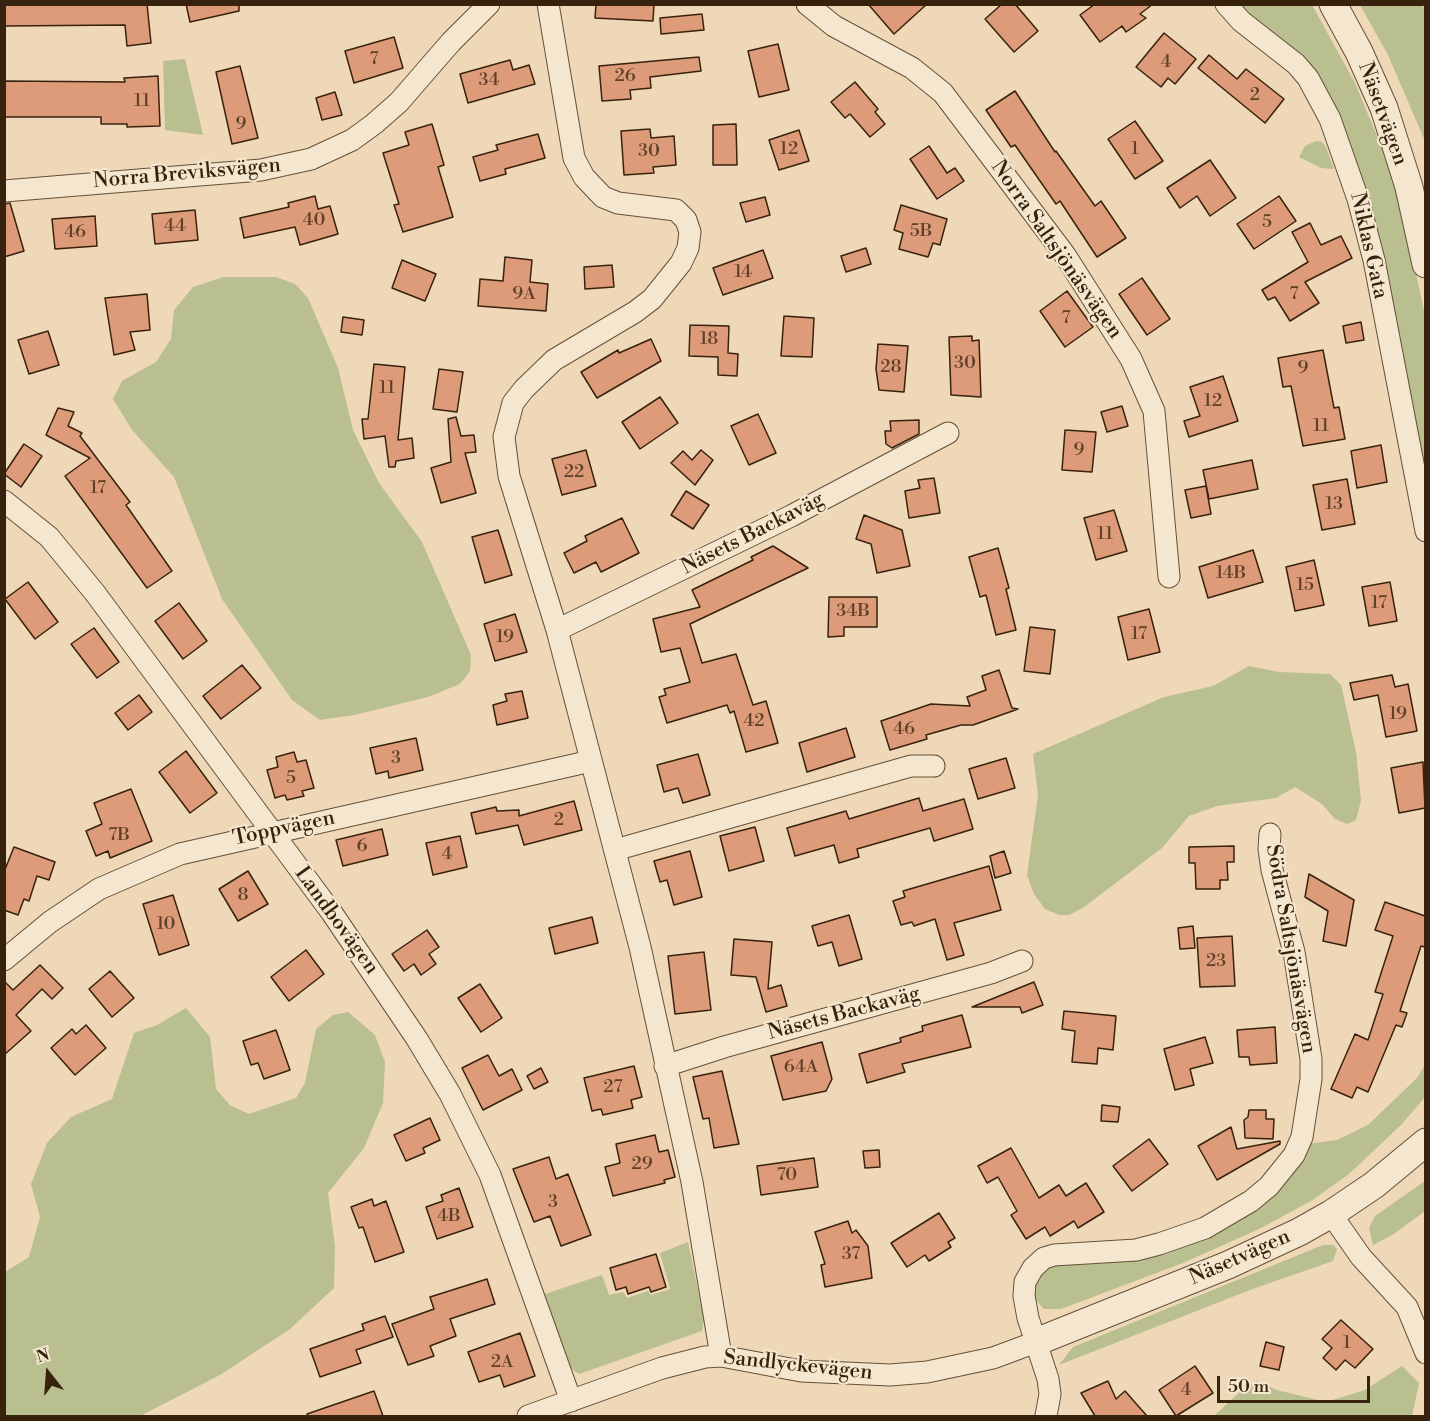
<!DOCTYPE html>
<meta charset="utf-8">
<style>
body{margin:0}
#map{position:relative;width:1430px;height:1421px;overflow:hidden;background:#efd8b7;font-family:"Libre Bodoni",serif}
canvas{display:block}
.frame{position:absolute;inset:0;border:6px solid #37220d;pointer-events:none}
.north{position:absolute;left:18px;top:1343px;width:60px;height:60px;-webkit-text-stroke:4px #f5e6d0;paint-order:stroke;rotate:343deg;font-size:16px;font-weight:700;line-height:24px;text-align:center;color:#37220d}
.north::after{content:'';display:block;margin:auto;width:21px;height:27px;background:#37220d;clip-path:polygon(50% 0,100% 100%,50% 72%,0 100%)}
.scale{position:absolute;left:1217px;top:1376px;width:153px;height:27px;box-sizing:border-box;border:3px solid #37220d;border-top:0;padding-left:8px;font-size:18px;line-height:21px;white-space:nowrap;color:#37220d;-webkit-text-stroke:4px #f5e6d0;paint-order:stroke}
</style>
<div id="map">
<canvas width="1430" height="1421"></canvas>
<div class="frame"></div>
<div class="north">N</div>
<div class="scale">50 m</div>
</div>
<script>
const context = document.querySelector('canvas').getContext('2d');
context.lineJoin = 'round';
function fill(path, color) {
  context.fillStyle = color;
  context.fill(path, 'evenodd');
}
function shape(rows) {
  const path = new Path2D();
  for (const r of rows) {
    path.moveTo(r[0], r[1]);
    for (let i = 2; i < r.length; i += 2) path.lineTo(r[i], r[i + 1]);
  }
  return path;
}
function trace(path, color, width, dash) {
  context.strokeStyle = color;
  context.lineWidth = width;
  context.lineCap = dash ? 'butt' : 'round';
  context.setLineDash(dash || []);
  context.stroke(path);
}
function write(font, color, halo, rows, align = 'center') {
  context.font = font + ' "Libre Bodoni",serif';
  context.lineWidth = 4.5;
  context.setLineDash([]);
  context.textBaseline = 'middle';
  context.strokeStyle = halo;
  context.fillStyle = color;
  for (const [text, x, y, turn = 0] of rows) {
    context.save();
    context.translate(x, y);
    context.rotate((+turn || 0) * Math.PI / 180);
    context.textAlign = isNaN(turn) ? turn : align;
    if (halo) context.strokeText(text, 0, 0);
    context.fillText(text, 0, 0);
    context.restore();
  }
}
const green = shape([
 [1241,5,1312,5,1355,83,1384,153,1404,217,1425,316,1425,475,1343,128],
 [1360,5,1422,5,1425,10,1425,141,1388,55],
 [185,59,203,135,165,130,163,61],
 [1316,141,1322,142,1326,147,1334,169,1321,168,1299,157,1305,146],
 [224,277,276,277,295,284,308,298,338,368,353,430,379,483,422,542,471,655,470,671,460,684,428,697,354,715,320,720,292,700,222,599,174,477,132,430,113,399,122,381,156,362,171,339,174,310,193,287],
 [1249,666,1279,672,1330,674,1341,685,1356,752,1361,801,1356,820,1347,824,1335,819,1322,804,1295,787,1276,798,1217,806,1189,816,1162,848,1084,907,1069,915,1059,915,1045,909,1034,894,1027,875,1038,795,1033,754,1164,697,1213,686],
 [186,1008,210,1037,216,1089,231,1106,249,1114,296,1098,305,1083,316,1029,333,1015,348,1012,375,1035,385,1062,383,1103,364,1148,328,1193,335,1246,334,1288,290,1329,220,1375,142,1415,5,1416,5,1272,29,1257,40,1217,31,1184,47,1143,71,1117,112,1099,134,1033,157,1025],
 [1425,1065,1425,1097,1402,1124,1349,1174,1311,1201,1259,1229,1183,1263,1061,1309,1044,1309,1036,1300,1033,1290,1041,1270,1056,1263,1186,1246,1308,1144,1337,1140,1368,1125,1417,1078],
 [1425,1181,1425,1211,1394,1234,1373,1245,1369,1228,1375,1216],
 [688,1242,704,1319,702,1331,579,1374,569,1367,543,1297,545,1294,602,1275,609,1295,623,1292,627,1298,648,1291,651,1295,670,1289,660,1253],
 [1323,1245,1333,1245,1337,1249,1333,1261,1250,1290,1059,1365,1073,1347],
 [1402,1366,1419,1383,1412,1416,1214,1416,1244,1388,1257,1381,1277,1390,1326,1402,1365,1390]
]);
const building = shape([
 [4,4,147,4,151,43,127,46,125,25,4,26,4,4],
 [186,4,239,4,239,11,190,22,186,4],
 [596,4,654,4,653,21,595,18,596,4],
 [868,4,927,4,894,34,868,4],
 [1002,4,1015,4,1038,31,1014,52,985,19,1002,4],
 [1095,4,1153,4,1140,14,1146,18,1126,32,1122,26,1100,42,1080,15,1095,4],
 [702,14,704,30,661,34,660,18,702,14],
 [1164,33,1196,59,1175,84,1168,78,1161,87,1136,67,1164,33],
 [394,37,403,68,354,83,345,51,394,37],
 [778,44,789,90,759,97,748,51,778,44],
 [1209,55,1237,79,1246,69,1284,99,1265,123,1198,68,1209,55],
 [699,57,701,71,650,77,651,88,630,90,631,99,602,101,599,66,699,57],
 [510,60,513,70,529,65,535,84,468,103,460,74,510,60],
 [240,66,258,138,232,144,216,72,240,66],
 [158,76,160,126,127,127,127,124,101,124,101,117,4,117,4,81,125,82,124,78,158,76],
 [855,82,878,109,875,112,885,124,870,137,850,114,845,118,831,102,855,82],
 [1015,91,1055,152,1056,151,1095,206,1101,201,1126,238,1097,257,1060,201,1056,204,1015,145,1011,147,986,110,1015,91],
 [335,92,342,115,322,120,316,98,335,92],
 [1135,121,1163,161,1135,179,1108,139,1135,121],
 [432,124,444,165,438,167,453,217,403,232,394,205,399,204,383,153,409,145,405,132,432,124],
 [736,124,737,165,713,165,713,125,736,124],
 [650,129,651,138,674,136,676,165,653,167,654,173,624,175,621,131,650,129],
 [799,130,809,161,779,170,769,140,799,130],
 [538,134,545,158,505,169,506,174,480,181,473,157,498,150,496,145,538,134],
 [929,146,947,173,955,168,964,181,937,199,910,159,929,146],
 [1210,160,1236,198,1210,216,1197,196,1180,208,1167,188,1210,160],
 [315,196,318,209,330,206,338,234,300,245,295,227,244,238,240,218,289,207,288,203,315,196],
 [1279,196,1296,221,1254,249,1237,224,1279,196],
 [765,197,770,215,746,222,740,203,765,197],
 [10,203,24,251,4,257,4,204,10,203],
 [901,205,947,219,940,245,933,243,928,257,899,249,903,233,894,230,901,205],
 [195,210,198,240,155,244,152,214,195,210],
 [95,216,97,246,55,249,52,219,95,216],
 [1310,223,1321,245,1341,236,1352,258,1305,282,1319,303,1290,321,1275,297,1268,300,1262,290,1308,262,1292,232,1310,223],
 [866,248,871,264,846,272,841,256,866,248],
 [763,250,773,278,723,295,713,268,763,250],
 [505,257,532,260,530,282,548,284,546,311,478,306,480,279,503,281,505,257],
 [402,260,436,274,425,301,392,288,402,260],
 [612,265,614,287,585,289,584,267,612,265],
 [1142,278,1170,319,1147,335,1119,294,1142,278],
 [1067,291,1093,327,1065,347,1040,311,1067,291],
 [147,294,150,330,130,332,135,350,114,355,105,298,147,294],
 [784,316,814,318,812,357,781,356,784,316],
 [343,317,364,320,362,335,341,332,343,317],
 [1361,322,1364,340,1346,343,1343,326,1361,322],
 [690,325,729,326,728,353,738,354,737,376,718,375,718,357,689,356,690,325],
 [48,331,59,365,29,374,18,340,48,331],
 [972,336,972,341,979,340,981,397,951,395,949,337,972,336],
 [651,339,661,361,597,398,581,372,618,350,619,353,651,339],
 [878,344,908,346,904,392,879,390,876,369,878,344],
 [1323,350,1334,408,1339,407,1345,439,1303,446,1291,386,1283,387,1278,358,1323,350],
 [374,364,405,367,398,440,412,438,414,458,396,461,395,467,389,467,385,436,364,439,362,419,368,419,374,364],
 [439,369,463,372,457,412,433,409,439,369],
 [1223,376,1238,421,1189,437,1184,421,1200,416,1190,387,1223,376],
 [660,397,678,423,640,449,622,422,660,397],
 [1122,406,1128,426,1107,432,1101,412,1122,406],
 [58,408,74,412,68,426,82,433,80,436,130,502,126,505,172,571,147,588,65,476,90,458,46,435,58,408],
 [758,414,776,453,749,465,731,426,758,414],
 [456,417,461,436,474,435,476,452,465,453,476,493,441,503,431,468,451,462,448,419,456,417],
 [919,420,919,434,892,448,886,444,885,431,891,431,890,421,919,420],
 [1065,430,1096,432,1092,472,1062,470,1065,430],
 [24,444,42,456,21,487,4,474,24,444],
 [1381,445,1387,482,1357,488,1351,451,1381,445],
 [586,450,596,486,562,495,552,459,586,450],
 [701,450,713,460,695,485,671,463,683,451,692,460,701,450],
 [1252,460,1258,489,1209,499,1203,470,1252,460],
 [934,478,940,513,909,518,905,491,920,488,918,480,934,478],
 [1347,479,1355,524,1322,530,1313,485,1347,479],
 [1206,486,1211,514,1191,518,1185,490,1206,486],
 [686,491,709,505,693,529,671,515,686,491],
 [1114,510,1127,551,1096,560,1084,518,1114,510],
 [864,515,902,530,910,566,877,573,871,544,856,539,864,515],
 [622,518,639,553,601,572,596,562,574,573,564,553,587,541,585,536,622,518],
 [498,530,512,575,485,583,472,537,498,530],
 [773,546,808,568,690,624,702,663,736,654,753,705,766,701,778,743,746,752,734,711,730,713,727,705,667,723,659,697,666,695,664,689,690,682,680,648,661,652,653,619,700,607,692,590,753,560,751,557,773,546],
 [998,548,1009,588,1006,589,1016,630,996,635,986,595,980,597,969,557,998,548],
 [1253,550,1263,582,1208,598,1199,567,1253,550],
 [1314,560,1324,605,1295,611,1286,567,1314,560],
 [28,582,58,622,35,639,5,599,28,582],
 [1390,582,1397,621,1369,626,1362,587,1390,582],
 [829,597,877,597,877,627,844,627,844,636,828,637,829,597],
 [179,603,207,641,183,659,155,621,179,603],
 [1149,609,1160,652,1128,660,1118,617,1149,609],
 [515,614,527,652,495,661,484,624,515,614],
 [1030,627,1055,630,1050,674,1024,671,1030,627],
 [94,628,119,662,97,678,71,644,94,628],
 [242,665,261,688,221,719,203,696,242,665],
 [999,670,1012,708,1018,709,973,725,961,725,926,735,927,739,890,750,881,721,931,704,970,706,967,697,986,690,982,676,999,670],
 [1392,675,1395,687,1408,684,1417,731,1386,737,1378,695,1354,700,1350,683,1392,675],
 [522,691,528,718,497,725,493,705,507,701,505,694,522,691],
 [139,695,152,712,128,730,115,713,139,695],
 [846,728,855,757,807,772,799,743,846,728],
 [416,738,423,770,389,778,388,771,376,774,370,748,416,738],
 [186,751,217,793,190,813,159,772,186,751],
 [294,752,297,762,306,760,314,788,302,791,304,796,287,800,285,795,275,798,267,770,278,767,276,757,294,752],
 [698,754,710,795,683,803,678,788,664,792,657,765,698,754],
 [1006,758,1015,788,978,799,969,769,1006,758],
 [1423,762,1425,808,1399,813,1391,768,1423,762],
 [131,789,152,841,110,858,108,851,96,856,86,831,102,824,94,803,131,789],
 [919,798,923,811,964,799,973,829,934,841,930,828,857,849,859,857,839,863,834,845,795,856,787,828,846,811,849,819,919,798],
 [574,801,582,830,524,845,518,825,476,834,471,813,496,807,497,811,519,810,519,816,574,801],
 [755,827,764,861,729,871,720,836,755,827],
 [382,829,388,855,343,866,336,840,382,829],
 [460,836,467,867,433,875,426,843,460,836],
 [1234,846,1234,862,1227,862,1228,880,1220,880,1220,889,1196,889,1195,863,1189,863,1189,847,1234,846],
 [14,847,55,862,49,880,37,876,29,901,24,899,18,915,4,910,4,872,14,847],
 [690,851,702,897,674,905,667,880,660,882,654,861,690,851],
 [1004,851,1011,873,995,878,990,856,1004,851],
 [989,866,1001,910,954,923,964,955,947,960,935,919,914,926,912,922,901,925,893,901,905,897,903,891,989,866],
 [248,871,268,904,238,921,219,889,248,871],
 [1309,874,1354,900,1346,946,1323,941,1328,911,1305,897,1309,874],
 [173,895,189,945,159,955,143,904,173,895],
 [1385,902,1425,916,1425,947,1421,946,1400,1011,1407,1013,1402,1027,1396,1025,1368,1092,1357,1087,1352,1098,1331,1089,1355,1034,1368,1040,1383,994,1375,992,1393,936,1375,930,1385,902],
 [849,915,862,959,839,966,832,942,818,946,812,926,849,915],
 [592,917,598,943,555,954,549,928,592,917],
 [1193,926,1195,948,1180,949,1178,928,1193,926],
 [427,930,439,947,429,954,436,964,421,975,414,964,404,971,392,954,427,930],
 [1232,936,1235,986,1200,987,1197,938,1232,936],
 [734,939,772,942,768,989,781,985,787,1006,766,1012,756,977,731,975,734,939],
 [306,950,324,974,289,1001,271,977,306,950],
 [704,952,711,1010,675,1014,668,956,704,952],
 [40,965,63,988,52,999,42,989,16,1015,31,1031,4,1055,4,981,13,990,40,965],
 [110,971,134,998,112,1017,89,989,110,971],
 [1034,982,1043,1005,1022,1013,1020,1007,972,1007,1034,982],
 [480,984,502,1018,481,1032,458,998,480,984],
 [1064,1011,1116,1016,1113,1050,1098,1048,1097,1064,1072,1062,1075,1031,1062,1029,1064,1011],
 [962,1015,971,1047,902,1064,905,1072,867,1083,859,1054,901,1042,900,1038,923,1031,922,1026,962,1015],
 [86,1025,106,1048,75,1075,51,1048,72,1029,76,1034,86,1025],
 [1275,1027,1277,1063,1250,1065,1249,1057,1239,1057,1237,1030,1275,1027],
 [276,1030,290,1070,264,1079,258,1063,251,1065,243,1041,276,1030],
 [1205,1037,1213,1063,1190,1069,1194,1085,1175,1090,1164,1049,1205,1037],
 [822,1042,832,1079,826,1091,783,1100,771,1056,822,1042],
 [488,1055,499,1076,512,1069,522,1090,483,1110,462,1068,488,1055],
 [634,1066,642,1097,631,1100,633,1108,603,1115,601,1109,592,1111,584,1078,634,1066],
 [541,1068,548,1082,534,1089,527,1076,541,1068],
 [722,1071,739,1144,714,1148,709,1118,703,1119,693,1077,722,1071],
 [1102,1105,1120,1107,1118,1122,1101,1121,1102,1105],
 [1249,1110,1266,1110,1266,1119,1274,1119,1273,1139,1245,1138,1244,1120,1248,1117,1249,1110],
 [430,1118,440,1140,423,1148,425,1153,406,1161,394,1135,430,1118],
 [1231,1127,1237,1149,1280,1141,1280,1144,1217,1180,1198,1146,1231,1127],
 [655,1135,659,1152,668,1150,675,1177,664,1180,665,1183,613,1196,605,1167,620,1163,616,1144,655,1135],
 [1149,1139,1168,1164,1132,1191,1113,1166,1149,1139],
 [1011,1148,1039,1198,1059,1185,1066,1196,1086,1183,1104,1212,1078,1228,1074,1221,1050,1236,1045,1227,1026,1239,1011,1215,1017,1211,998,1177,987,1183,978,1166,1011,1148],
 [879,1150,880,1167,865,1168,863,1151,879,1150],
 [549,1157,556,1179,568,1174,591,1235,561,1246,550,1216,534,1222,513,1169,549,1157],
 [814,1158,818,1187,761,1195,757,1166,814,1158],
 [459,1188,473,1227,437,1239,426,1207,443,1201,441,1195,459,1188],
 [372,1199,374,1206,386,1201,404,1252,375,1262,363,1227,359,1228,351,1207,372,1199],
 [939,1213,955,1238,948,1242,951,1247,929,1261,925,1255,907,1267,891,1243,939,1213],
 [848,1221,852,1233,856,1230,868,1246,872,1278,825,1287,821,1265,825,1264,815,1232,848,1221],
 [656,1254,666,1287,651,1292,649,1287,628,1294,626,1287,616,1290,610,1268,656,1254],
 [487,1279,495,1304,450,1319,456,1336,430,1346,434,1356,408,1365,392,1324,434,1309,430,1297,487,1279],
 [385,1316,393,1337,356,1350,361,1363,320,1377,310,1349,364,1330,362,1324,385,1316],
 [1341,1320,1373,1349,1355,1368,1345,1360,1336,1370,1323,1358,1332,1348,1322,1339,1341,1320],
 [520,1333,535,1376,504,1387,500,1375,479,1382,468,1352,520,1333],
 [1266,1342,1284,1347,1279,1370,1260,1366,1266,1342],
 [1195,1366,1213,1393,1176,1416,1159,1390,1195,1366],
 [1108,1381,1116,1399,1125,1391,1147,1416,1095,1416,1081,1393,1108,1381],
 [374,1391,383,1416,308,1416,307,1414,374,1391]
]);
const minor = shape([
 [548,4,574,158,584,177,603,197,618,203,676,210,686,220,690,232,688,248,681,263,652,299,635,312,554,360,524,389,513,403,504,437,509,476,557,630,640,947,692,1182,721,1356],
 [807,4,834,26,912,68,943,93,1065,255,1131,359,1154,411,1169,577],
 [1226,4,1241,21,1296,64,1308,78,1330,119,1358,199,1374,260,1426,531],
 [4,191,261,170,311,159,352,140,374,124,399,102,451,42,489,4],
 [4,501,49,537,95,593,332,913,417,1039,450,1094,490,1175,571,1401],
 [557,630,791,516,948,433],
 [615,850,911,766,934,766],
 [4,960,50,922,99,889,180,854,591,761],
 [665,1066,724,1047,991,973,1022,961],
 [1331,1214,1361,1257,1407,1307,1426,1353],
 [528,1416,662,1368,705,1357,721,1356,801,1371,890,1375,927,1372,993,1358,1036,1342],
 [1046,1416,1050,1394,1048,1379,1028,1318,1024,1296,1025,1282,1033,1268,1044,1258,1054,1255,1136,1250,1159,1244,1205,1228,1251,1201,1269,1186,1294,1155,1302,1137,1311,1079,1311,1059,1294,952,1272,870,1269,849,1270,834]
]);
const tertiary = shape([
 [1333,4,1359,52,1384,108,1409,187,1426,264],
 [1036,1342,1228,1265,1299,1232,1331,1214,1374,1185,1426,1142]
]);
const numberNames = [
 ["7",374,60],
 ["4",1166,63],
 ["26",625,77],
 ["34",489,81],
 ["2",1255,96],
 ["11",142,102],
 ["9",241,125],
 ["12",789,150],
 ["1",1135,150],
 ["30",649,152],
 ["40",314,221],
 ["5",1267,223],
 ["44",175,227],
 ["5B",921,232],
 ["46",75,233],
 ["14",743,273],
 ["9A",524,295],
 ["7",1294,295],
 ["7",1066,319],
 ["18",709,340],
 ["30",965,364],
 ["28",891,368],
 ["9",1303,369],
 ["11",387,389],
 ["12",1213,402],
 ["11",1321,427],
 ["9",1079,451],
 ["22",574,473],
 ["17",98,489],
 ["13",1334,505],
 ["11",1105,535],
 ["14B",1231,574],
 ["15",1305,586],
 ["17",1379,604],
 ["34B",853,612],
 ["17",1139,635],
 ["19",505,638],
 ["19",1398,715],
 ["42",754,722],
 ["46",904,730],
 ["3",396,759],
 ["5",291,779],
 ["2",559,821],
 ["7B",119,836],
 ["6",362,847],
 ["4",447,855],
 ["8",243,896],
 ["10",166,925],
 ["23",1216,962],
 ["64A",801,1068],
 ["27",613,1088],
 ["29",642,1165],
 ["70",787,1176],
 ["3",553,1203],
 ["4B",449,1217],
 ["37",851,1255],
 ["1",1347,1344],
 ["2A",502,1363],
 ["4",1186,1391]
];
const streetNames = [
 ["Näsetvägen",1382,114,70],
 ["Norra Breviksvägen",187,174,-5],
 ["Niklas Gata",1368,246,77],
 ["Norra Saltsjönäsvägen",1056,250,55],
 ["Näsets Backaväg",753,534,-27],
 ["Toppvägen",284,829,-12],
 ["Landbovägen",336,921,54],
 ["Södra Saltsjönäsvägen",1290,949,80],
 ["Näsets Backaväg",844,1014,-15],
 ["Näsetvägen",1240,1258,-24],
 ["Sandlyckevägen",798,1366,6]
];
fill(green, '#b9bf8f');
fill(building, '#dd9b79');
trace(building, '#37220d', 1.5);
trace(minor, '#655038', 23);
trace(tertiary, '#655038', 29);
trace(minor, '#f5e6d0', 21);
trace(tertiary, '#f5e6d0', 27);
write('18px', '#604028', null, numberNames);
write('21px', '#37220d', '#f5e6d0', streetNames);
</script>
